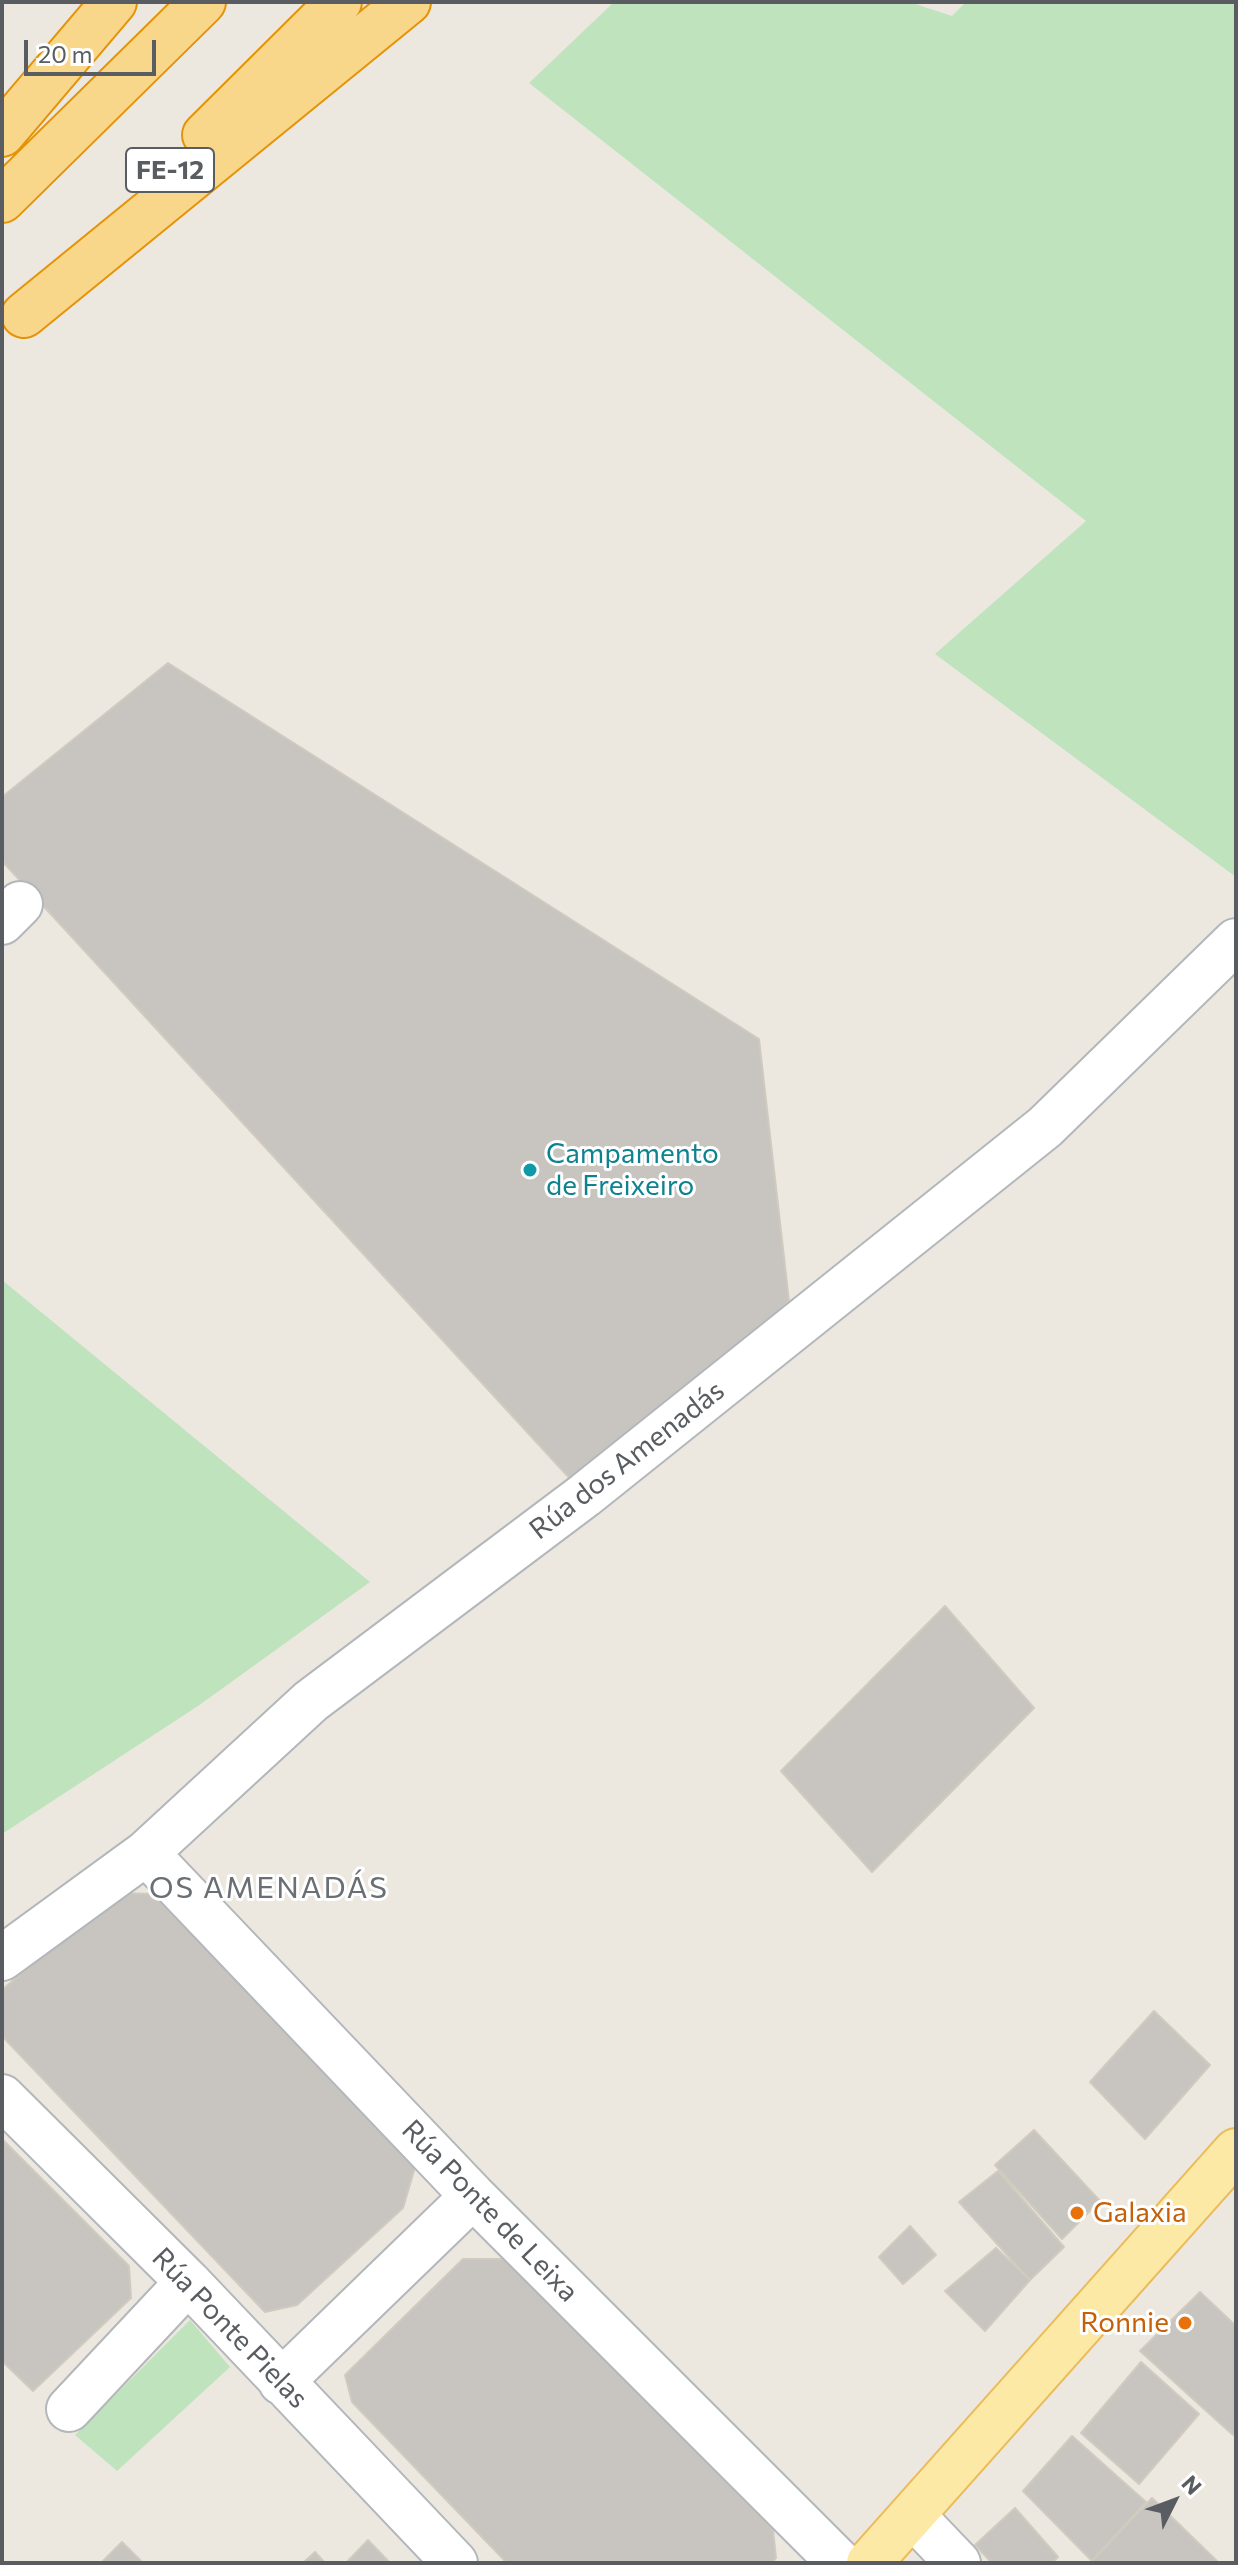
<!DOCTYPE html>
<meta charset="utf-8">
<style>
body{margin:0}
#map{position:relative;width:1238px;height:2565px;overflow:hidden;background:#ece8e0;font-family:Commissioner,sans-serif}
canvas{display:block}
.frame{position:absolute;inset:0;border:4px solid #595d61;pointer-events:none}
.north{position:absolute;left:1134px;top:2461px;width:80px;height:80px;-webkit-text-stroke:6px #fff;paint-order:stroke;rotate:48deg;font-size:22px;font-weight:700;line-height:32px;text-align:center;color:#595d61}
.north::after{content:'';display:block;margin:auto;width:28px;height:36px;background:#595d61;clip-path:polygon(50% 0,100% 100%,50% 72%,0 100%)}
.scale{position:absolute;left:24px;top:40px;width:132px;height:36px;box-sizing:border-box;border:4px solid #595d61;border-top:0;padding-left:10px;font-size:24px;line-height:28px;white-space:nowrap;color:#595d61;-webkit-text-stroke:6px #fff;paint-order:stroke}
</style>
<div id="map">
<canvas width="1238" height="2565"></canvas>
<div class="frame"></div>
<div class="north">N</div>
<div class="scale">20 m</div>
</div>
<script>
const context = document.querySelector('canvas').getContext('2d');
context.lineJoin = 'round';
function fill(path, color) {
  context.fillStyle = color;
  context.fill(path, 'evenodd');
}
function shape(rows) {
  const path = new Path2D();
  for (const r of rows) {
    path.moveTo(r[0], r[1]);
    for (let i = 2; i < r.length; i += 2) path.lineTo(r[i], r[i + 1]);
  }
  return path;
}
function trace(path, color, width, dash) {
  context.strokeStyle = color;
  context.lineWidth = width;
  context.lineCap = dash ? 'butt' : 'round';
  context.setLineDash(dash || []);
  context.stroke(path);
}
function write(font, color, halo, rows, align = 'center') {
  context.font = font + ' Commissioner,sans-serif';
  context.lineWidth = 6;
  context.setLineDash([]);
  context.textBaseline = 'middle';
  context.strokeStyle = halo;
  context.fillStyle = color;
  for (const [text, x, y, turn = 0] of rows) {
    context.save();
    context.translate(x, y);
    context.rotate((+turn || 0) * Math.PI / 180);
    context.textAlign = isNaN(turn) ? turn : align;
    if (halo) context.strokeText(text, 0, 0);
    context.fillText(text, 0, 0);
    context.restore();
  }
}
const green = shape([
 [614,2,909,2,952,16,966,2,1236,2,1236,877,935,654,1086,521,529,83],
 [2,1280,370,1582,198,1706,2,1834],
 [190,2320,230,2367,117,2471,75,2435]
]);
const building = shape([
 [168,663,759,1039,789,1301,585,1495,2,861,2,797,168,663],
 [945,1606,1034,1708,872,1872,781,1771,945,1606],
 [115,1893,153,1894,416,2164,403,2208,297,2305,265,2312,2,2036,2,1990,115,1893],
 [1154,2011,1210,2065,1145,2139,1090,2082,1154,2011],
 [1034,2130,1100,2201,1062,2239,995,2165,1034,2130],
 [2,2139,129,2266,131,2298,33,2391,2,2361,2,2139],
 [998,2171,1064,2247,1030,2280,959,2202,998,2171],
 [910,2226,936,2255,903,2284,879,2257,910,2226],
 [996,2248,1030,2280,985,2331,945,2291,996,2248],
 [463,2259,509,2259,773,2530,776,2558,772,2563,507,2563,352,2402,345,2375,463,2259],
 [1200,2292,1236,2326,1236,2431,1233,2435,1140,2351,1200,2292],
 [1141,2362,1199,2414,1139,2484,1081,2433,1141,2362],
 [1072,2436,1146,2502,1092,2561,1023,2491,1072,2436],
 [1152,2498,1218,2562,1217,2563,1094,2563,1092,2561,1152,2498],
 [1015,2508,1058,2557,1052,2563,992,2563,975,2545,1015,2508],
 [368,2540,390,2563,346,2563,368,2540],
 [122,2542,143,2563,101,2563,122,2542],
 [315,2552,325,2563,303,2563,315,2552]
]);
const minor = shape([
 [2,922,20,904],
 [146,1853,473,2196,840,2563],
 [2,1958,146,1853,311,1701,585,1495,1045,1127,1236,941],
 [2,2097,188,2282,455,2563],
 [281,2382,473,2196],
 [69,2409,188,2282],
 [913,2516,958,2563]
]);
const major = shape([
 [869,2563,1236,2151]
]);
const highway = shape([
 [2,134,114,2],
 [205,135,339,2],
 [2,200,203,2],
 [24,315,408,2]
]);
const markers = [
 [530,1170,8,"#0f9aa8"],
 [1077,2213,8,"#e8710a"],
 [1185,2323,8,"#e8710a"]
];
const shields = [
 [170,170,88]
];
const shieldNames = [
 ["FE-12",170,170]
];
const cultureNames = [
 ["Campamento",546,1154],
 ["de Freixeiro",546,1186]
];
const streetNames = [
 ["Rúa dos Amenadás",627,1460,-38],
 ["Rúa Ponte de Leixa",490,2211,46],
 ["Rúa Ponte Pielas",230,2328,46]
];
const foodNames = [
 ["Galaxia",1093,2213],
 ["Ronnie",1169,2323,"right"]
];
const neighbourhoodNames = [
 ["OS AMENADÁS",269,1888]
];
fill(green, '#bfe3bd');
fill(building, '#c8c5c0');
trace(building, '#d0cabf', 2);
trace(minor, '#b3b7bb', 48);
trace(major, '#ecbb59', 48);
trace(highway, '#e49307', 48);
trace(minor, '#fff', 44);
trace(major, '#fce9a5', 44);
trace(highway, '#f9d78a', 44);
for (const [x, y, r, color] of markers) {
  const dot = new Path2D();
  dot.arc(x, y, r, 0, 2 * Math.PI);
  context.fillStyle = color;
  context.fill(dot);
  trace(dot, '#fff', 3);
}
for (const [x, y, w] of shields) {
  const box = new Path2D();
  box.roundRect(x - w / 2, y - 22, w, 44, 6);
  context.fillStyle = '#fff';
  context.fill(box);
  trace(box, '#595d61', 2);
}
write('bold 26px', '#595d61', null, shieldNames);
write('28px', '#0d838f', '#fff', cultureNames, 'left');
write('28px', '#595d61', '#fff', streetNames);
write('28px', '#c56008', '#fff', foodNames, 'left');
context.letterSpacing = '2px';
write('30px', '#6a6f73', '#fff', neighbourhoodNames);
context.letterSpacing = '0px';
</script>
